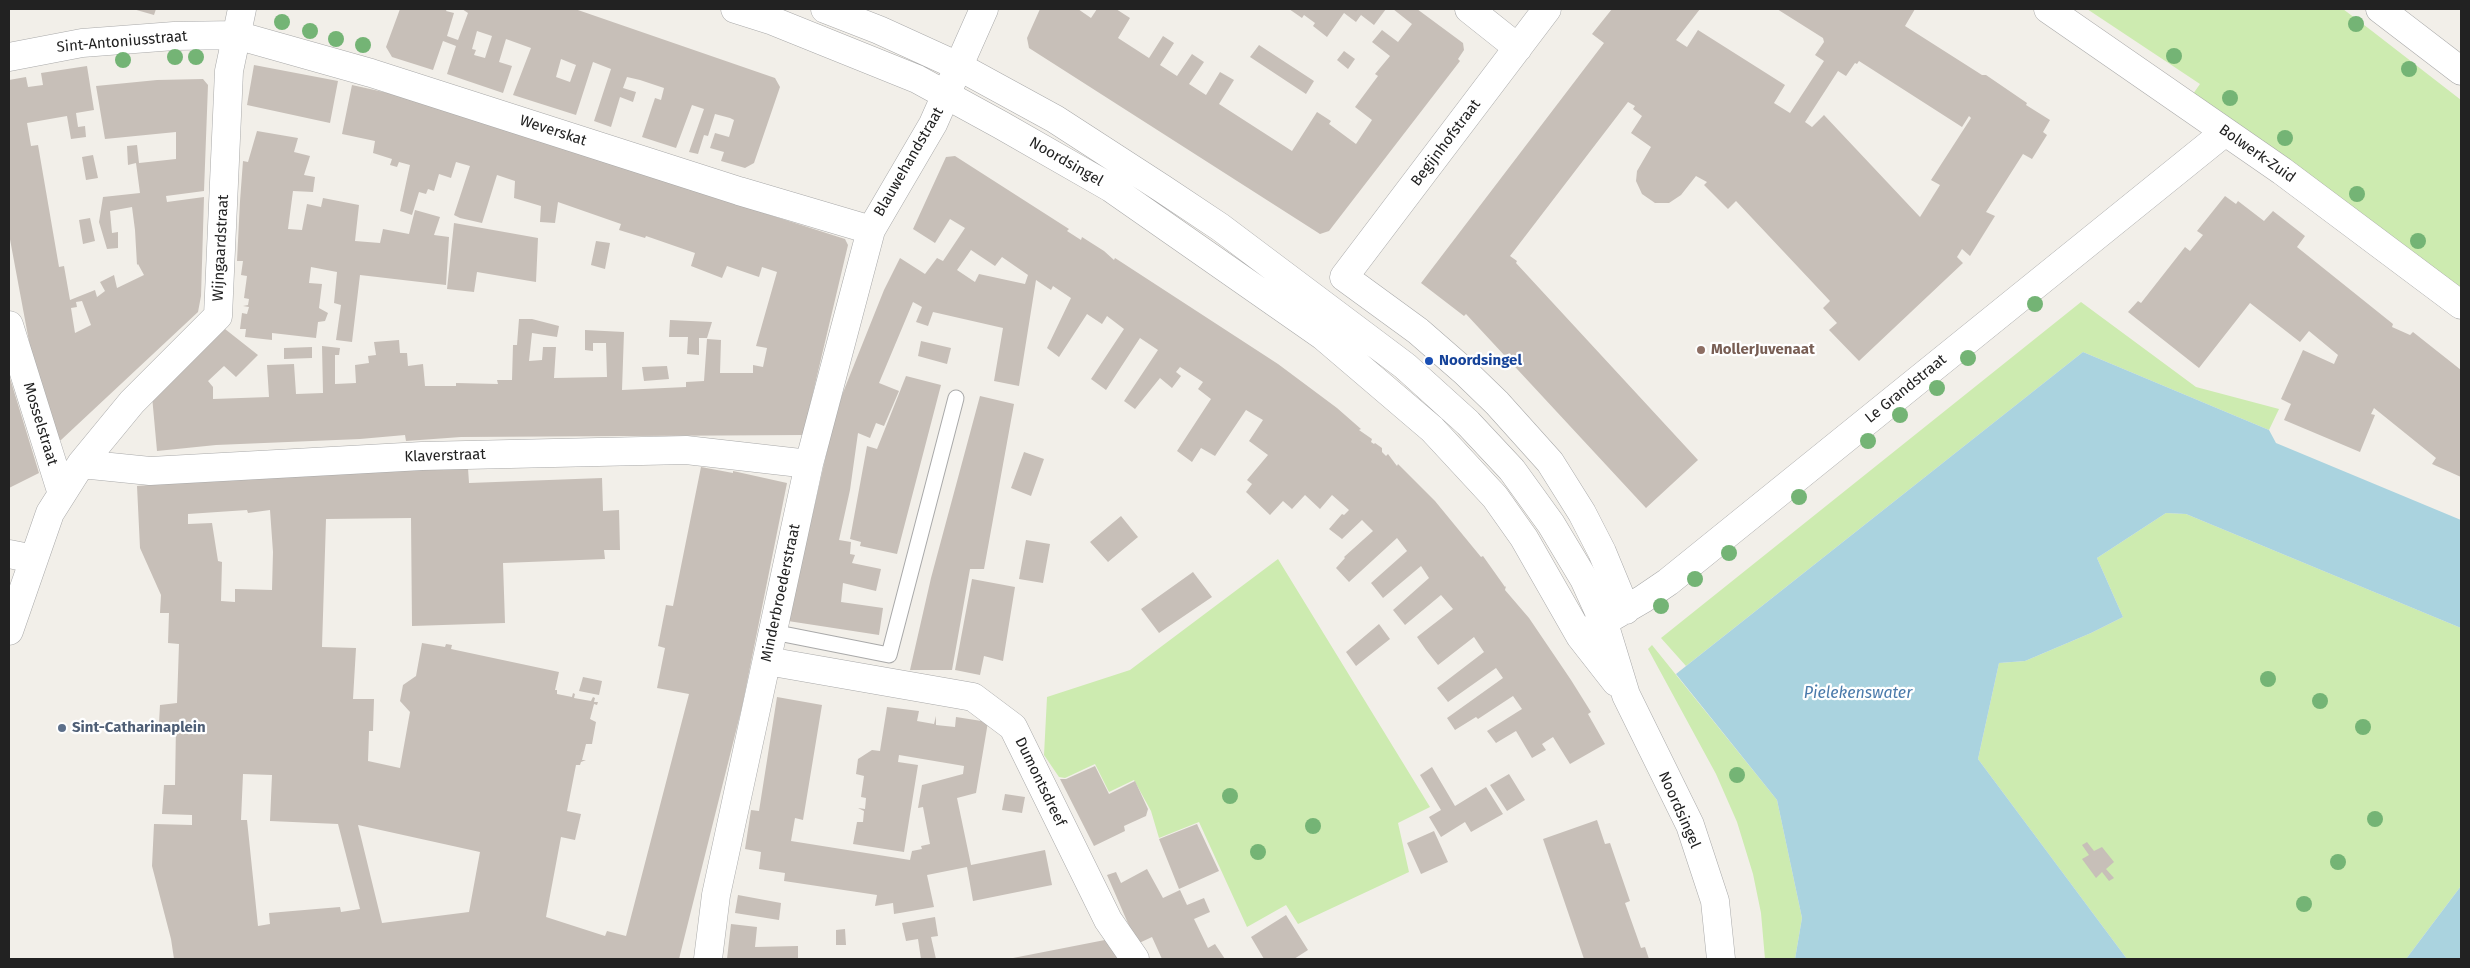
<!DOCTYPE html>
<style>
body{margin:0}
#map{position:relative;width:2470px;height:968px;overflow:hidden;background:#f2efe9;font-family:"Fira Sans",sans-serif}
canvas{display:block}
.frame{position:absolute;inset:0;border:10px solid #222;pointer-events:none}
</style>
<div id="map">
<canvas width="2470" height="968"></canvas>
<div class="frame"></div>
</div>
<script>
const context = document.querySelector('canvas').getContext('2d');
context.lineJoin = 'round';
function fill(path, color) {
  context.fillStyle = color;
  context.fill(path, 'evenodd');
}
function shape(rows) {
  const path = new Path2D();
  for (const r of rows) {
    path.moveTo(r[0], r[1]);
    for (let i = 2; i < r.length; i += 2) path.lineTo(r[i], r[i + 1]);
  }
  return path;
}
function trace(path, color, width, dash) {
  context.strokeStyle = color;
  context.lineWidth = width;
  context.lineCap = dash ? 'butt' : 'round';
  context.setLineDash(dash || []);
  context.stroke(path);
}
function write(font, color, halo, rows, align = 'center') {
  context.font = font + ' "Fira Sans",sans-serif';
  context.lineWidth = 4.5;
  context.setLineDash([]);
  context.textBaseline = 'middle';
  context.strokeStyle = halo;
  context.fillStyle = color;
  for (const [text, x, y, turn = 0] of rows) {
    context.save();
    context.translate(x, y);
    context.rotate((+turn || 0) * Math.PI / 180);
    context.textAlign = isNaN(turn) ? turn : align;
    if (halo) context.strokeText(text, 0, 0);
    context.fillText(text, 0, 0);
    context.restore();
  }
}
const grass = shape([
 [2087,9,2343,9,2372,31,2461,100,2461,292,2193,94,2200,84],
 [2081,302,2196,387,2279,409,2269,430,2083,352,1686,666,1661,638],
 [2166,513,2186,514,2461,628,2461,886,2406,959,2127,959,1978,759,1999,663,2025,661,2091,633,2123,617,2097,558],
 [1278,559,1430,807,1398,823,1409,872,1298,924,1286,905,1247,927,1199,822,1159,838,1151,811,1134,780,1109,792,1095,764,1065,778,1059,777,1044,755,1047,697,1130,670],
 [1652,645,1777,800,1802,918,1795,959,1765,959,1761,913,1753,874,1737,822,1716,774,1648,649]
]);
const water = shape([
 [2083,352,2269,430,2276,443,2461,520,2461,628,2186,514,2166,513,2097,558,2123,617,2091,633,2025,661,1999,663,1978,759,2127,959,1795,959,1802,918,1777,800,1676,674],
 [2461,886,2461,959,2406,959]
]);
const building = shape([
 [133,9,156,9,154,15],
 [400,9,447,9,446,11,454,13,447,36,458,40,468,13,462,9,575,9,775,78,780,87,754,163,745,168,721,161,724,152,710,148,715,133,729,137,734,120,730,118,715,114,708,136,704,135,698,154,689,152,704,109,692,105,676,148,642,137,655,98,661,100,664,88,640,80,627,77,623,88,636,92,633,102,620,97,611,127,594,121,611,69,593,62,576,115,513,95,531,48,506,39,499,62,512,66,503,93,447,74,456,46,443,41,433,70,392,57,386,47],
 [477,31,492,36,485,58,474,55,476,50,472,49],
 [561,59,576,65,570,82,556,77],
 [1040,9,1078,9,1091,18,1097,9,1116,9,1130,18,1118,38,1149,58,1163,36,1174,43,1160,65,1177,76,1192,54,1204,62,1189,84,1206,95,1220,72,1234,80,1219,104,1292,151,1317,112,1331,121,1329,124,1356,144,1372,120,1355,107,1378,76,1375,74,1390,56,1372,42,1382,30,1398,42,1412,24,1393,9,1417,9,1463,43,1464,50,1458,59,1460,61,1329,231,1320,234,1029,48,1027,38],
 [1289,9,1386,9,1374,25,1361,15,1356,22,1344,13,1327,37,1313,26,1315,23,1304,15,1302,18],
 [1612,9,1700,9,1676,40,1687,47,1698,30,1785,85,1774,103,1790,113,1824,61,1815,55,1824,42,1823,38,1777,9,1915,9,1905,26,1982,75,1986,75,2027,103,2026,105,2050,120,2043,132,2047,135,2032,159,2023,154,1986,212,1995,216,1970,256,1962,249,1957,257,1963,263,1859,361,1829,330,1837,323,1823,308,1830,301,1736,201,1728,209,1704,185,1707,182,1696,176,1681,195,1669,203,1655,203,1642,194,1636,181,1637,171,1651,147,1631,133,1642,116,1633,109,1635,106,1628,102,1510,256,1517,261,1516,263,1698,460,1646,508,1466,314,1464,316,1421,283,1604,43,1592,34],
 [1859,61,1962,127,1969,116,1971,118,1931,180,1940,185,1920,217,1824,115,1812,127,1805,122,1838,71,1846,76,1855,63,1857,64],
 [1259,45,1314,81,1306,94,1250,57],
 [1344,51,1355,59,1348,69,1337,60],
 [254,65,338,81,330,123,247,105],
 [87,66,94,110,76,113,78,127,85,126,86,137,71,139,67,116,27,123,31,146,38,145,59,267,64,266,70,300,95,290,97,297,105,291,100,282,114,275,117,288,144,275,138,264,137,265,135,230,132,207,110,211,112,233,118,232,118,248,107,249,99,222,103,197,140,193,136,163,128,165,127,146,137,145,139,163,176,159,176,132,105,139,96,86,157,80,203,79,208,85,204,191,166,196,167,202,204,197,201,296,198,312,61,440,59,440,31,352,9,234,9,80,26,77,28,87,43,85,41,73],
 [82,301,91,325,75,333,71,308,77,307,76,302],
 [352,85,388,93,845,239,848,245,803,435,461,437,406,441,405,435,360,439,216,445,157,451,152,396,225,329,258,355,236,377,224,366,208,381,213,387,213,399,269,397,267,365,294,364,296,394,323,393,322,346,340,348,339,355,335,355,335,384,356,383,355,365,369,363,368,356,376,355,374,342,399,340,400,353,407,353,408,366,423,364,425,386,456,386,456,383,498,384,497,380,512,380,513,345,517,345,519,319,532,319,559,326,557,337,532,333,529,361,542,360,543,347,556,347,554,378,607,377,606,343,593,343,593,351,585,350,585,330,624,332,622,390,686,387,686,382,704,381,707,339,721,340,720,373,753,373,753,365,763,367,767,348,756,346,777,272,762,267,759,277,727,266,722,278,691,266,695,253,646,236,645,238,619,230,621,224,558,202,555,223,540,222,541,206,514,198,515,181,497,175,482,223,460,218,454,215,470,166,456,162,451,178,439,174,434,191,428,189,426,194,419,192,412,215,400,211,410,165,399,162,397,167,390,165,392,159,373,153,375,141,342,134],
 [257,131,298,138,294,152,310,156,304,175,315,177,313,192,293,191,288,229,302,230,307,204,321,207,323,198,359,205,355,241,380,243,383,229,409,234,415,210,440,217,434,235,449,237,446,285,360,275,352,342,336,340,341,305,334,303,337,272,311,267,309,283,322,284,319,308,328,313,325,321,318,322,316,338,272,333,272,340,245,337,246,329,240,329,242,313,247,314,249,307,243,306,248,305,249,299,244,298,247,276,241,275,243,261,237,261,240,201,243,161,248,162],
 [93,155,98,178,86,180,82,157],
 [955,156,1069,229,1067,231,1081,240,1082,237,1104,251,1114,260,1115,258,1278,364,1337,408,1361,429,1359,430,1372,439,1371,442,1374,444,1375,443,1382,448,1382,452,1386,456,1388,454,1397,466,1398,464,1435,501,1481,557,1483,556,1505,587,1506,586,1505,590,1529,618,1571,680,1591,712,1588,714,1605,744,1570,764,1553,737,1542,744,1546,750,1532,758,1516,731,1496,743,1487,731,1522,709,1513,696,1478,719,1476,717,1455,730,1447,718,1503,678,1496,668,1448,702,1437,688,1484,652,1474,637,1438,665,1426,650,1417,637,1453,609,1441,595,1405,625,1393,610,1429,578,1421,566,1383,598,1371,583,1407,551,1397,538,1349,582,1336,568,1345,558,1344,557,1373,531,1362,520,1342,539,1329,529,1342,514,1344,515,1349,510,1332,495,1320,509,1305,495,1292,509,1283,501,1270,515,1246,492,1252,484,1247,480,1268,455,1249,441,1263,420,1246,410,1215,456,1201,448,1192,462,1177,451,1211,399,1198,389,1203,382,1180,367,1176,372,1181,376,1172,388,1160,378,1135,409,1124,401,1158,350,1140,338,1106,390,1091,379,1124,329,1107,316,1102,324,1087,314,1059,357,1047,348,1071,298,1053,286,1051,290,1036,280,1019,386,994,381,1003,328,933,312,928,326,916,322,922,307,913,302,879,383,899,391,884,426,876,423,870,438,858,433,850,490,839,540,851,542,850,554,855,555,852,563,881,569,876,591,843,583,841,602,883,608,879,635,788,621,833,425,842,395,884,290,900,258,925,274,937,258,943,261,965,228,950,219,935,243,913,229,946,157],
 [971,250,995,266,1002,257,1028,275,1025,284,979,274,975,282,957,270],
 [2225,196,2236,204,2238,201,2264,221,2273,211,2305,236,2297,247,2393,324,2392,327,2410,335,2413,332,2461,370,2461,477,2432,464,2436,458,2374,408,2371,414,2375,415,2360,452,2284,420,2291,404,2281,399,2303,350,2334,364,2338,355,2309,331,2300,342,2250,303,2199,368,2128,312,2138,301,2141,303,2185,247,2190,251,2203,235,2197,231],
 [90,218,95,241,83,244,79,220],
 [454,223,538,238,536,282,477,272,474,292,447,289],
 [596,241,610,243,605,269,591,265],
 [670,320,712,322,707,338,699,338,699,355,687,354,688,337,669,337],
 [921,341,951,348,947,364,918,356],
 [312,347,312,358,284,359,284,348],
 [667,366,669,379,644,381,642,367],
 [9,375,39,473,9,488],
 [906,376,941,385,897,554,860,546,861,542,850,539,867,446,877,449],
 [980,396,1014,404,984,569,970,569,952,670,910,670,931,578],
 [1024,452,1044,459,1031,496,1011,488],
 [701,467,733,473,733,471,787,483,742,707,679,959,174,959,171,939,152,866,154,824,192,825,192,815,162,814,164,785,175,785,176,726,171,726,170,723,159,723,160,705,177,703,179,644,168,643,169,613,160,613,161,595,140,548,137,486,267,475,468,468,469,483,602,478,603,511,619,510,620,550,604,550,605,559,503,563,505,623,412,626,411,518,326,519,322,647,356,648,353,699,374,699,373,731,369,731,368,761,400,768,410,712,400,701,403,685,416,676,422,643,445,647,446,644,452,645,451,649,559,672,555,690,557,690,557,694,572,697,573,693,575,694,574,698,591,701,593,697,595,698,594,702,598,702,597,705,594,704,590,719,596,722,592,744,586,744,582,760,586,760,581,762,580,765,576,765,567,811,581,814,575,840,561,837,546,917,605,936,607,931,626,936,689,694,657,688,665,648,658,646,666,605,673,606],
 [247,510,248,513,270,510,273,552,272,590,235,589,235,602,221,601,222,562,218,561,212,523,188,524,188,514],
 [243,774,272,775,270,821,338,824,360,909,341,912,340,907,269,913,270,924,258,926,247,820,241,820],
 [358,825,480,852,469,912,382,923],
 [1121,516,1138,537,1108,562,1090,542],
 [1026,540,1050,544,1043,583,1019,579],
 [1193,572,1212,597,1159,633,1141,609],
 [972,579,1015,587,1003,661,984,656,980,675,955,670],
 [1379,624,1390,639,1356,666,1346,652],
 [583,677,602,681,599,695,579,691],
 [777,697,822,705,803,820,795,818,791,841,910,860,912,851,922,849,921,846,930,844,923,807,918,808,922,785,963,774,964,766,899,755,898,762,918,765,904,852,853,844,857,822,863,822,864,811,858,808,865,809,866,798,861,797,864,776,856,774,858,759,872,750,880,751,887,707,919,711,917,721,934,724,936,716,936,725,955,727,956,717,988,722,976,793,957,798,971,865,1045,850,1052,885,973,901,967,867,927,875,934,907,894,914,893,903,875,906,877,895,784,881,785,873,759,869,761,852,745,849,751,810,759,811],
 [1095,766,1109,794,1135,781,1148,809,1146,816,1124,826,1125,831,1094,846,1060,779,1066,779],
 [1432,767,1455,806,1486,787,1503,814,1471,832,1465,822,1441,837,1429,817,1441,810,1420,775],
 [1509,774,1525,800,1507,811,1490,785],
 [1005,794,1025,797,1022,813,1002,810],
 [1597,820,1605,844,1610,843,1630,901,1625,903,1641,948,1645,947,1649,959,1584,959,1543,839],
 [1197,824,1219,871,1179,889,1159,839],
 [1434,831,1448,862,1421,874,1407,843],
 [2087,842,2094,851,2102,847,2114,862,2106,869,2114,878,2109,881,2102,872,2096,878,2082,859,2089,855,2082,845],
 [1147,869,1163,898,1180,890,1187,905,1204,898,1210,912,1194,919,1208,948,1215,944,1225,959,1162,959,1152,937,1137,944,1107,875,1116,872,1121,883],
 [738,895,781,903,779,920,735,913],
 [1286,915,1308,950,1294,959,1264,959,1251,937],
 [935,917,938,936,931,937,936,959,921,959,918,939,906,941,902,923],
 [731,924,757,927,755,947,798,946,798,959,727,959],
 [845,929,846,945,836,945,836,930],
 [1110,939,1117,959,1013,959,1013,958]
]);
const service = shape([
 [773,632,889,655,956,398]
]);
const minor = shape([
 [1469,9,1518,48],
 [1547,9,1344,277,1418,331,1465,372,1497,403,1550,462,1582,513,1602,552,1626,610],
 [2048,9,2282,171,2461,305],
 [2380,9,2461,71],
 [9,57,82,43,174,36,236,35,371,73,739,191,871,230],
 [9,325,62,494],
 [81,464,150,471,422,456,686,450,809,464],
 [9,554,34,559],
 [9,631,50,513,81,464,132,402,218,316,229,71,242,9],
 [1583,634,1643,599,1668,582,2225,132],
 [767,661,973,697,1013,727,1108,920,1135,959],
 [708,959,716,895,809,464,871,230,933,124,984,9]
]);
const tertiary = shape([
 [735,9,773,21,917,79,1001,125,1111,188,1323,336,1432,429,1495,497,1524,538,1580,636,1616,682],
 [825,9,879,30,958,66,1055,119,1163,189,1220,227,1405,366,1468,423,1512,470,1551,524,1584,579,1604,623,1626,695,1690,825,1715,901,1721,959]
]);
const trees = [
 [282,22],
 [2356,24],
 [310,31],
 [336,39],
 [363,45],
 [2174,56],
 [175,57],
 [196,57],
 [123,60],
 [2409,69],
 [2230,98],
 [2285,138],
 [2357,194],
 [2418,241],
 [2035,304],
 [1968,358],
 [1937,388],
 [1900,415],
 [1868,441],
 [1799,497],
 [1729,553],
 [1695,579],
 [1661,606],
 [2268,679],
 [2320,701],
 [2363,727],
 [1737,775],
 [1230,796],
 [2375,819],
 [1313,826],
 [1258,852],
 [2338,862],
 [2304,904]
];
const markers = [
 [1701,350,5,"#8d6e63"],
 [1429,361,5,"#1a4fb4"],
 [62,728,5,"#5c6f8a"]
];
const streetNames = [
 ["Sint-Antoniusstraat",122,42,-5],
 ["Weverskat",553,131,18],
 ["Begijnhofstraat",1446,143,-53],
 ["Bolwerk-Zuid",2257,154,35],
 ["Blauwehandstraat",909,162,-60],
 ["Noordsingel",1066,162,30],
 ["Wijngaardstraat",221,248,-87],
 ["Le Grandstraat",1906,389,-39],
 ["Mosselstraat",40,424,73],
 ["Klaverstraat",445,456,-2],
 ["Minderbroederstraat",781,593,-78],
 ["Dumontsdreef",1040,782,64],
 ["Noordsingel",1679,810,66]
];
const educationNames = [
 ["MollerJuvenaat",1711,350]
];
const transitNames = [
 ["Noordsingel",1439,361]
];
const serviceNames = [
 ["Sint-Catharinaplein",72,728]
];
const waterNames = [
 ["Pielekenswater",1858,694]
];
fill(grass, '#cdebb0');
fill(water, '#aad3df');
fill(building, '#c7bfb8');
trace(service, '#a9a9a9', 17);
trace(minor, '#a9a9a9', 29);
trace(tertiary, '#a9a9a9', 29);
trace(service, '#fff', 15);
trace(minor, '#fff', 28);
trace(tertiary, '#fff', 28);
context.fillStyle = '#74b475';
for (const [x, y] of trees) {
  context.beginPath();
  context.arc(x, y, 8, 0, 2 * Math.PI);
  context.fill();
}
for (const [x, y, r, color] of markers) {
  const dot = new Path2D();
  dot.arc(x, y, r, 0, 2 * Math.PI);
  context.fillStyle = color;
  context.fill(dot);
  trace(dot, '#fff', 2);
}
write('15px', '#222', '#fff', streetNames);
write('bold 15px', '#785e54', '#fff', educationNames, 'left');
write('bold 15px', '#164399', '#fff', transitNames, 'left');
write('bold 15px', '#4e5e75', '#fff', serviceNames, 'left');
write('italic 16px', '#4a7aab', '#fff', waterNames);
</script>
